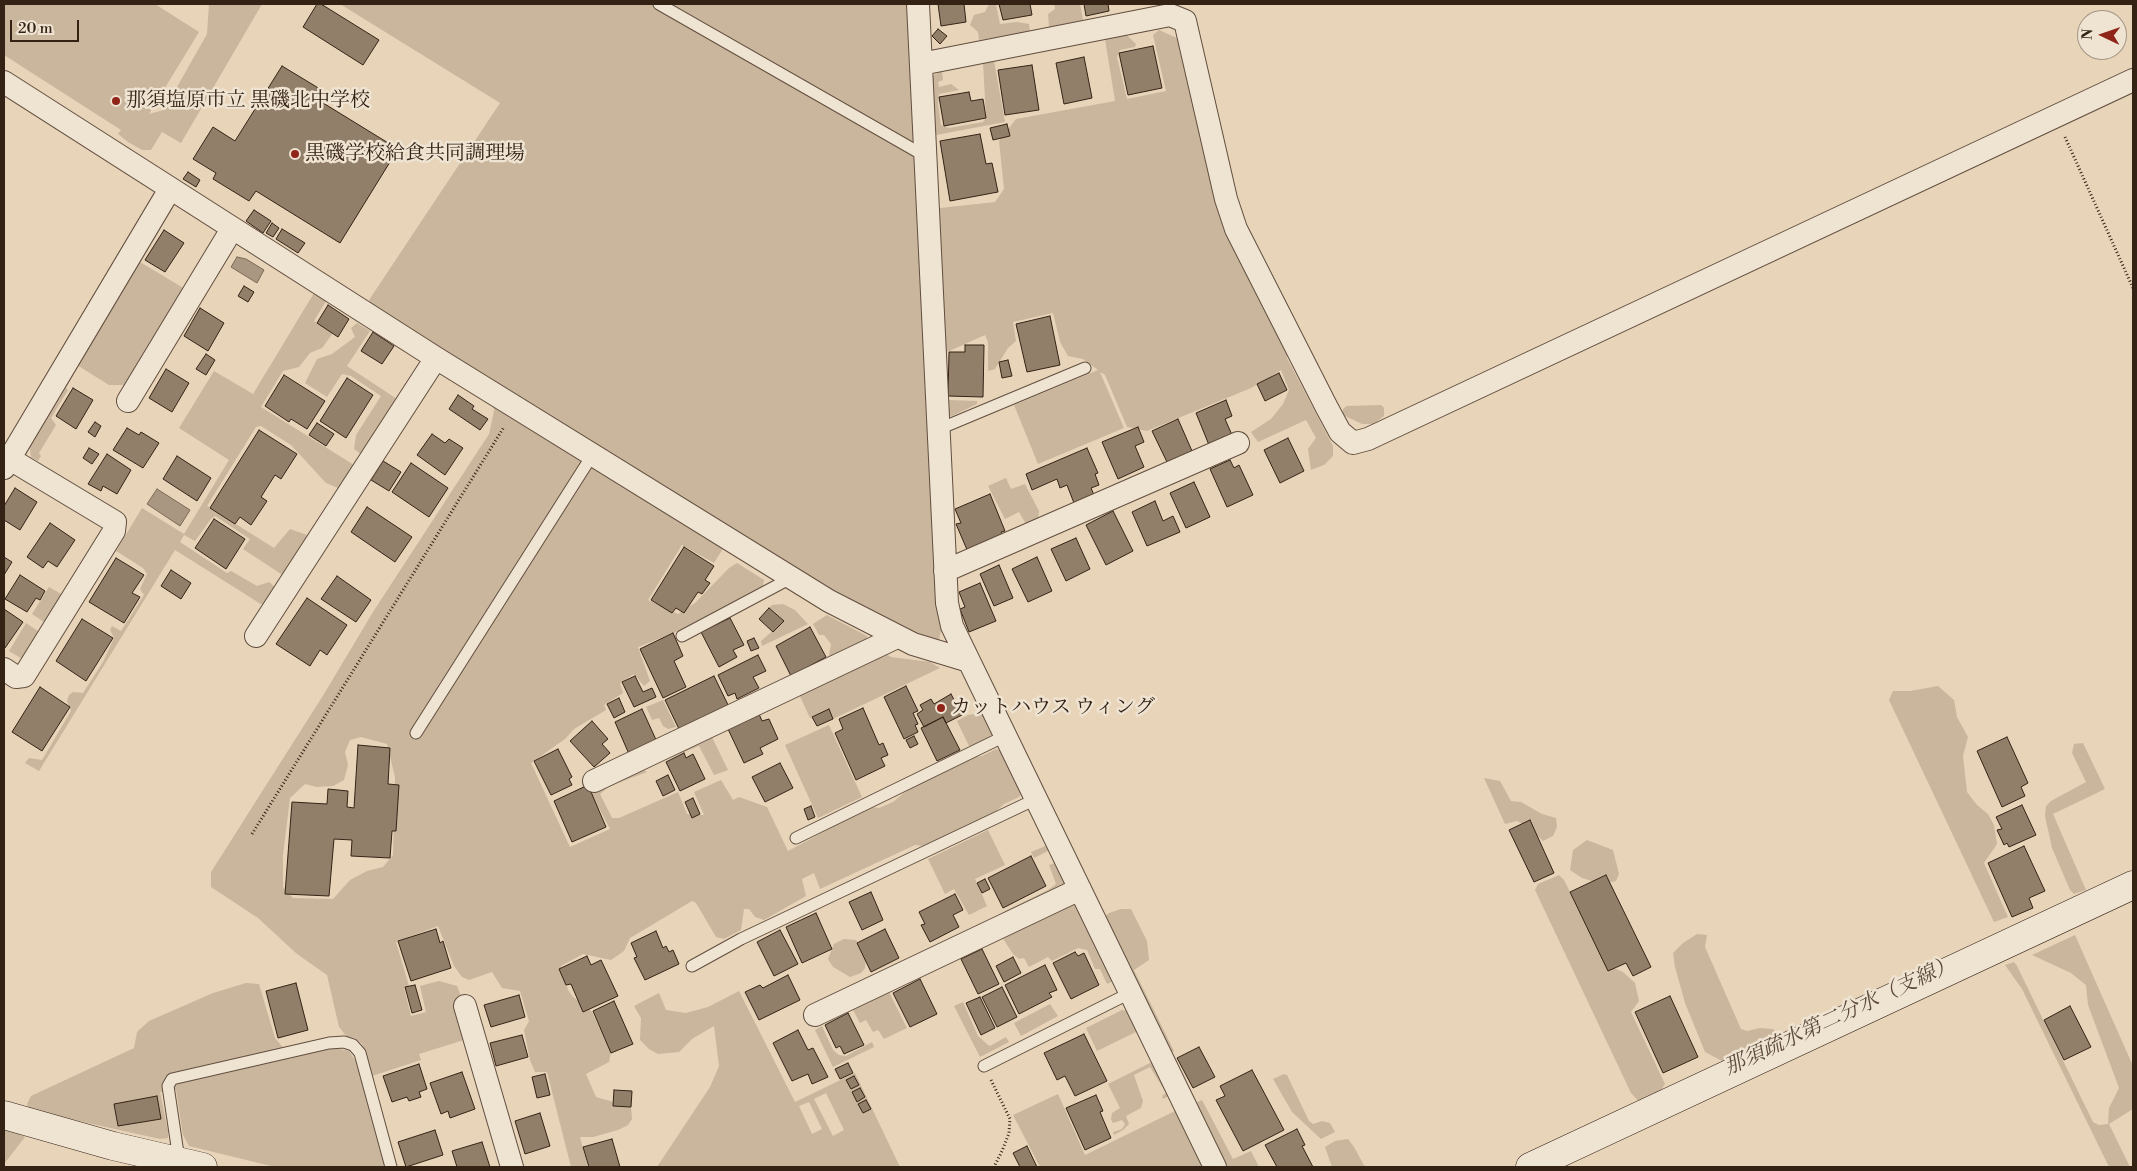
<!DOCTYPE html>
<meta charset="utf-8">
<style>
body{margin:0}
#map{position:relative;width:2137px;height:1171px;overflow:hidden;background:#e7d4b9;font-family:"Libre Bodoni",serif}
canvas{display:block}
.frame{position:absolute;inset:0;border:5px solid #342215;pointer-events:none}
.north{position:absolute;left:2077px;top:10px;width:50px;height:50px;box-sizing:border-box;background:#efe3d2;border:1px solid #a49686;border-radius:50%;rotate:273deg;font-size:14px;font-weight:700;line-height:20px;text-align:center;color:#342215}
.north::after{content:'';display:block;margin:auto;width:18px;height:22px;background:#8f2418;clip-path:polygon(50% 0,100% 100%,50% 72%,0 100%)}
.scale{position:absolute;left:10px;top:20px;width:69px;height:22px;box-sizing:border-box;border:2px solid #342215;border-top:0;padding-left:6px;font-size:15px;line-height:18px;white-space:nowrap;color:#342215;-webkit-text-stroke:4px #efe3d2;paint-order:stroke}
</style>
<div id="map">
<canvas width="2137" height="1171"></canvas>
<div class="frame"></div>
<div class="north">N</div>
<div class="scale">20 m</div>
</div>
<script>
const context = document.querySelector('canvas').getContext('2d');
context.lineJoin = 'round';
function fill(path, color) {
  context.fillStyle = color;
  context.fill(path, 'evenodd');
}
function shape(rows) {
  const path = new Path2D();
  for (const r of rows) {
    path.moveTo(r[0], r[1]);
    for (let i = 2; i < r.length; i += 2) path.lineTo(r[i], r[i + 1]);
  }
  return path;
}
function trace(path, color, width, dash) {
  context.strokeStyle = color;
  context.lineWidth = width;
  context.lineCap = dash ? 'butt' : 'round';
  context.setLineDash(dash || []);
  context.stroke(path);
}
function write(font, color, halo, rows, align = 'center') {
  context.font = font + ' "Libre Bodoni","Noto Serif JP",serif';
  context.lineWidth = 5;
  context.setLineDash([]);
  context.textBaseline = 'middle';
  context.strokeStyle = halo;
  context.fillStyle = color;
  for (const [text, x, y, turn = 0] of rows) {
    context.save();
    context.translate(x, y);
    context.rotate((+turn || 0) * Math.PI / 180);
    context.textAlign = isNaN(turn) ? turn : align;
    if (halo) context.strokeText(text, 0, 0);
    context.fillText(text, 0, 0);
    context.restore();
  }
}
const green = shape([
 [4,4,155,4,199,32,149,114,164,110,207,34,209,4,262,4,181,143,162,132,151,150,142,150,128,142,118,134,121,130,4,55],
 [340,4,909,4,922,210,995,202,1004,189,999,141,1016,119,1115,101,1105,39,1126,34,1136,44,1135,47,1120,50,1117,57,1127,99,1166,91,1153,35,1159,30,1177,38,1227,228,1288,349,1287,358,1333,446,1333,456,1324,465,1311,470,1308,449,1316,438,1306,420,1258,442,1251,432,1271,419,1283,404,1289,390,1281,370,1251,388,1147,431,1127,427,1105,375,1100,372,1124,428,1038,464,1014,405,1098,370,1083,359,1068,356,1060,342,1053,313,1013,322,1016,341,1008,348,995,369,988,371,988,342,985,335,947,352,946,389,949,400,977,401,977,404,952,416,945,415,943,621,939,640,928,643,900,633,732,534,714,563,682,545,648,600,678,614,695,603,729,568,737,563,764,580,763,586,678,631,638,647,650,681,644,686,634,674,620,683,623,693,604,705,606,710,574,729,565,739,531,763,570,847,610,829,589,789,641,768,647,772,610,786,600,794,612,818,619,818,678,792,687,814,704,815,694,792,721,780,733,800,739,797,767,807,788,851,870,807,879,808,893,802,910,788,974,757,982,756,996,749,1006,753,1023,790,1019,797,1004,804,993,814,924,846,915,845,820,889,814,873,802,879,806,896,764,920,755,917,749,909,744,909,741,930,724,939,716,937,696,903,692,901,630,938,624,951,611,960,583,954,561,966,568,990,573,997,592,1012,611,1052,609,1062,586,1074,596,1097,631,1107,632,1119,628,1125,618,1130,593,1137,580,1137,588,1167,571,1167,547,1072,535,1072,530,1060,524,1030,529,1021,520,991,502,988,492,972,469,980,462,977,454,966,438,926,396,942,409,986,404,988,411,1016,426,1012,420,986,439,981,457,986,461,996,454,1005,464,1040,419,1054,421,1060,372,1076,362,1044,355,1038,347,1037,339,1027,327,975,297,954,258,918,211,887,211,872,324,694,373,612,489,434,494,411,492,385,372,310,369,300,500,103],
 [361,737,387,744,395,777,393,855,383,867,367,871,350,880,333,899,293,898,283,887,283,855,290,798,305,784,317,787,333,786,344,780,348,765,345,752,350,740],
 [989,4,996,4,1000,24,1017,22,1029,24,1030,32,979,40,978,32,970,25,974,15,985,12],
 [1054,4,1080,4,1083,20,1049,27,1048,14,1055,9],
 [994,61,1005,122,936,135,932,76,942,71,943,80,938,82,939,87,951,84,959,90,939,94,938,103,941,125,949,128,983,122,986,118,983,62],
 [140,262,185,289,126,385,109,385,77,365],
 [314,293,326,301,314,321,333,333,322,348,310,353,299,367,283,371,261,407,354,465,338,488,326,483,291,445,261,426,256,427,207,506,274,548,290,529,310,536,284,576,243,549,250,539,215,516,211,519,195,541,184,535,180,542,227,573,231,571,257,586,269,582,276,588,264,606,175,550,39,771,25,763,29,758,42,760,71,711,67,701,69,695,73,692,83,693,103,662,114,638,110,630,112,626,121,631,144,595,140,589,147,574,143,568,116,551,142,508,184,534,229,460,179,428,214,371,253,394],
 [357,323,370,331,347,366,397,399,361,454,354,449,356,435,381,396,351,376,342,374,327,397,305,383,317,359,332,354,355,337,351,328],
 [66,388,68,390,51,418,56,425,39,453,41,456,38,461,31,457,30,448],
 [1381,405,1384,408,1384,416,1373,424,1362,424,1343,415,1343,409,1347,406],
 [1006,478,1011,489,1025,484,1039,511,1038,521,1027,526,1019,512,1005,519,988,486],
 [49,587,65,596,47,624,32,614],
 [783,604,795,610,808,624,762,646,761,641,784,621,769,608,772,605],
 [827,615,867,636,868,640,818,663,829,656,831,644,824,635,819,635,813,624],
 [26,623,41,633,24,660,9,651],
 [882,651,891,657,930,662,940,668,833,719,828,709,810,718,799,694],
 [1938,686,1954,700,1957,717,1968,737,1963,756,1967,792,1977,805,1988,814,1994,825,1997,844,1984,863,2008,917,1994,922,1889,700,1893,691,1910,691],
 [663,700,676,727,668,729,663,726,659,718,652,720,646,707],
 [986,712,997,732,970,748,957,721,968,715],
 [829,725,862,797,818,818,785,745],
 [711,735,728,770,714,775,699,746,667,759],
 [2083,743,2105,789,2053,814,2086,890,2074,894,2070,890,2052,848,2045,816,2046,806,2051,801,2086,782,2072,753,2074,744],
 [1484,778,1500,781,1511,801,1521,802,1542,814,1556,818,1557,827,1553,836,1543,841,1529,827,1517,821,1505,824],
 [988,830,1005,865,975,879,987,906,969,915,954,889,945,894,928,859],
 [1587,840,1613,850,1619,874,1616,881,1602,884,1582,878,1570,870,1573,850],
 [1050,844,1067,879,1065,887,1007,916,1005,911,1048,890,1056,884,1049,865,1055,863,1050,850,1034,858,1031,852],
 [1559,875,1564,880,1607,965,1623,972,1635,983,1639,1001,1631,1012,1665,1084,1659,1093,1641,1104,1631,1093,1535,890,1538,884],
 [1070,902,1079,904,1113,981,1107,984,1100,969,1095,969,1087,950,1078,948,1052,961,1048,957,1029,967,1024,958,1019,959,1013,954,1002,937],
 [1121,909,1131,909,1147,941,1149,960,1134,970,1174,1051,1170,1053,1104,917,1109,913],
 [1697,934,1707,935,1705,947,1741,1029,1747,1031,1760,1028,1773,1029,1778,1034,1774,1039,1724,1062,1705,1052,1685,1003,1675,967,1673,953,1683,943],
 [2075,935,2133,1066,2133,1109,2109,1124,2130,1167,2109,1167,2022,989,2005,965,2014,962,2017,966,2093,1122,2099,1125,2108,1124,2109,1108,2119,1088,2088,1005,2086,985,2071,973,2032,955],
 [844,939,856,940,866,954,865,968,861,973,850,977,833,967,828,959,834,944],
 [246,983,259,984,275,1038,291,1057,336,1048,349,1051,357,1063,385,1167,275,1167,189,1146,183,1135,176,1090,160,1092,168,1131,168,1138,160,1139,29,1110,27,1104,31,1096,134,1048,137,1032,149,1021,213,993],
 [157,1096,161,1119,118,1126,114,1104],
 [739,991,795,1102,855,1073,900,1167,657,1167,710,1087,719,1066,714,1026,692,1039,679,1052,658,1054,649,1049,640,1040,641,1018,634,1006,659,993,666,1010,686,1013,708,1007],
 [826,1093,844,1130,833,1136,814,1099],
 [809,1102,822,1129,812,1134,799,1106],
 [889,992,907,1028,884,1039,878,1030,873,1032,866,1020,860,1023,853,1010],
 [963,1002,978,1036,987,1044,990,1046,1006,1037,1009,1042,980,1057,954,1006],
 [1050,1004,1058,1016,1021,1036,1014,1023],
 [1122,1010,1131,1011,1140,1030,1097,1051,1086,1028],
 [822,1026,833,1050,839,1055,846,1056,872,1042,874,1047,833,1067,815,1030],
 [1152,1062,1169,1093,1167,1097,1163,1099,1162,1096,1166,1093,1150,1067,1134,1075,1143,1101,1141,1108,1126,1116,1129,1124,1123,1130,1114,1135,1113,1132,1122,1129,1125,1124,1122,1120,1113,1123,1111,1119,1112,1113,1120,1108,1108,1084],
 [1284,1074,1287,1075,1309,1121,1313,1124,1322,1121,1330,1123,1335,1132,1321,1139,1292,1112,1273,1079],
 [1058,1094,1085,1155,1175,1111,1204,1167,1040,1167,1013,1115],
 [1202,1100,1233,1159,1251,1151,1259,1167,1224,1167,1193,1104],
 [4,1126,25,1137,4,1164],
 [1348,1139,1354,1147,1365,1167,1332,1167,1325,1147,1335,1141]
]);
const water = shape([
 [237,257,246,259,264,270,257,283,231,267,237,257],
 [157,489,190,510,180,526,147,504,157,489]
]);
const building = shape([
 [317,4,321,4,379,40,363,65,303,27,317,4],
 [938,4,964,4,966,22,941,26,938,4],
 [999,4,1030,4,1032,15,1003,20,999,4],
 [1084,4,1108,4,1109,11,1086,16,1084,4],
 [938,29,947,36,940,44,932,36,938,29],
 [1153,46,1162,88,1128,95,1119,53,1153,46],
 [1084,57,1092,98,1064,104,1056,63,1084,57],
 [1032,65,1039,110,1005,115,998,70,1032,65],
 [282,66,320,89,315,98,398,149,340,243,256,191,249,201,213,179,216,173,193,159,213,127,235,141,282,66],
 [969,92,971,101,983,99,986,118,944,126,939,97,969,92],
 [1007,124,1010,136,993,140,990,128,1007,124],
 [980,134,986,164,992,163,998,192,950,201,940,141,980,134],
 [188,172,200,180,196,187,183,179,188,172],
 [254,210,271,221,263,233,246,221,254,210],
 [272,223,279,228,273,237,266,233,272,223],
 [282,229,305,243,298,253,276,239,282,229],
 [164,230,184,243,165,272,145,260,164,230],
 [244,286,254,292,248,302,238,296,244,286],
 [328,305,349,319,338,337,317,323,328,305],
 [200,308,224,323,208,351,184,336,200,308],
 [1050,316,1060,365,1027,372,1016,324,1050,316],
 [373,332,394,346,382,364,361,351,373,332],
 [965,345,984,345,983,397,948,396,949,352,965,352,965,345],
 [206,354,215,360,206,375,196,369,206,354],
 [1008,360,1012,376,1002,378,999,362,1008,360],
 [166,369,189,383,172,412,149,398,166,369],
 [1279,373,1287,390,1265,401,1257,384,1279,373],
 [284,375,325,401,307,429,291,419,289,422,265,406,284,375],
 [347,378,373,395,346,438,320,421,347,378],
 [73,388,93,400,76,429,56,416,73,388],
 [458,395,474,406,472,409,488,419,480,430,449,409,458,395],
 [1226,400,1232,416,1225,419,1232,435,1209,445,1196,413,1226,400],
 [1178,419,1192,451,1167,462,1152,431,1178,419],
 [95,422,101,426,95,437,88,432,95,422],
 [317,423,334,434,326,446,309,435,317,423],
 [1138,427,1144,442,1135,446,1144,467,1118,479,1102,442,1138,427],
 [127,428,139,435,141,432,159,443,143,468,113,450,127,428],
 [259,430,297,454,281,479,275,475,261,497,267,501,251,525,240,517,235,524,210,508,259,430],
 [432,434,445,443,449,439,463,448,445,475,417,455,432,434],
 [1288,438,1304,471,1280,483,1264,450,1288,438],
 [89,448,99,454,92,464,83,458,89,448],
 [1087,448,1098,473,1095,474,1099,485,1091,488,1094,495,1074,503,1067,485,1060,488,1057,479,1032,490,1026,474,1087,448],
 [107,454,131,470,117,494,103,486,101,491,88,484,107,454],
 [177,456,211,478,197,501,163,479,177,456],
 [1230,460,1234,468,1239,465,1253,495,1227,507,1210,469,1230,460],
 [383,461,401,472,389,491,371,480,383,461],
 [411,463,448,488,429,517,392,492,411,463],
 [1194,482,1210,517,1186,528,1170,493,1194,482],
 [15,488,37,502,20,530,4,520,4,506,15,488],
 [990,494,1005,531,1001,532,1003,537,968,552,956,524,961,523,955,509,990,494],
 [1155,501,1163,521,1173,516,1180,532,1147,546,1132,512,1155,501],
 [367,507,412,537,395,562,351,532,367,507],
 [1113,511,1133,551,1106,565,1086,525,1113,511],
 [214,519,245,539,226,569,195,548,214,519],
 [50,523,75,540,57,567,48,561,43,568,27,557,50,523],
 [1076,538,1090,569,1066,581,1051,549,1076,538],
 [684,547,714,566,705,580,710,583,702,594,698,592,684,613,676,608,672,613,651,600,684,547],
 [4,557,12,562,4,575,4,557],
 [1037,557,1052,591,1028,602,1012,569,1037,557],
 [116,558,144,575,132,593,140,597,124,623,89,602,116,558],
 [999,565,1013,598,994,606,980,574,999,565],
 [171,570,191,583,181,599,161,586,171,570],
 [20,575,45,591,40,600,36,598,27,612,5,599,20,575],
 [337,576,371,600,356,622,321,599,337,576],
 [980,583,996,621,969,632,960,609,965,607,959,592,980,583],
 [307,598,347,625,327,655,320,650,310,666,276,644,307,598],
 [769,608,784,621,773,632,759,619,769,608],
 [4,609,23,622,5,648,4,647,4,609],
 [730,618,744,645,733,650,737,657,719,667,701,632,730,618],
 [82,619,113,638,86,681,56,661,82,619],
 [810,627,826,657,791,676,776,646,810,627],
 [673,633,683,656,674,661,686,687,663,698,640,649,673,633],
 [754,638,759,648,751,651,747,641,754,638],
 [758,655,766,671,753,677,759,688,737,699,735,693,728,696,718,675,758,655],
 [635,676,643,692,652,688,656,697,634,707,622,682,635,676],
 [714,676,730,709,679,729,665,700,714,676],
 [906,686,918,711,913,713,918,724,915,725,918,732,904,739,884,697,906,686],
 [40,687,70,707,42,751,12,732,40,687],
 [951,694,962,715,946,723,943,717,924,727,917,714,923,710,920,705,931,699,934,704,951,694],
 [619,698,625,712,614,718,607,704,619,698],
 [863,708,879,745,883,743,888,755,881,758,885,766,856,780,835,733,843,729,839,719,863,708],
 [642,709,657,742,629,754,615,722,642,709],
 [829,709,833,719,817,726,812,717,829,709],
 [759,714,762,721,769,719,778,739,760,748,763,754,744,763,728,729,759,714],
 [943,717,960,750,937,761,921,728,943,717],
 [592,721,608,739,602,744,610,753,594,767,570,741,592,721],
 [914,736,918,744,910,748,906,740,914,736],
 [2007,737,2028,783,2021,787,2025,796,2002,807,1977,751,2007,737],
 [358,745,390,748,388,784,399,785,396,831,392,831,390,858,351,856,352,840,334,839,329,896,285,894,292,802,327,804,328,789,348,791,347,807,354,808,358,745],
 [558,749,572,777,569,779,572,785,551,795,534,761,558,749],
 [684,753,686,758,693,754,705,779,680,791,666,762,684,753],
 [780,763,793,788,765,802,752,777,780,763],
 [668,775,675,790,663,796,656,781,668,775],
 [588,785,606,827,572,842,554,801,588,785],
 [693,798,700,814,692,818,685,802,693,798],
 [2022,805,2036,835,2009,847,2007,843,2004,845,1997,830,2002,829,1996,817,2022,805],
 [811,806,815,817,808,820,804,809,811,806],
 [1530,820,1554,873,1534,882,1509,830,1530,820],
 [2024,846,2045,891,2029,898,2033,908,2012,917,1988,863,2024,846],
 [1031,856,1046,886,1003,908,988,878,1031,856],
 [1606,875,1651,967,1633,976,1626,963,1608,971,1570,892,1606,875],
 [985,879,990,889,982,893,977,883,985,879],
 [871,892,883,920,862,930,849,902,871,892],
 [955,894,963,910,953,915,959,927,930,942,921,925,925,924,919,912,955,894],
 [816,913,832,949,802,963,786,927,816,913],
 [436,929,440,943,443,941,451,968,411,981,398,941,436,929],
 [885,929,899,958,871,972,857,943,885,929],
 [780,930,798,964,774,976,757,942,780,930],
 [656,931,663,948,666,946,669,952,673,950,679,964,645,980,634,958,637,957,631,943,656,931],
 [982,949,999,984,978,994,961,959,982,949],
 [1075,952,1078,956,1084,953,1099,985,1071,999,1053,963,1075,952],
 [587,956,591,965,601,960,618,996,583,1012,571,984,566,985,559,969,587,956],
 [1013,957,1021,973,1004,982,996,966,1013,957],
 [1045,965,1057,990,1049,993,1052,997,1019,1014,1005,985,1045,965],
 [788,975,800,1000,759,1020,745,992,760,985,763,988,788,975],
 [920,979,937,1014,910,1027,893,993,920,979],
 [296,983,308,1030,278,1038,266,991,296,983],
 [415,985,422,1010,412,1013,405,987,415,985],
 [1002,987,1017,1017,997,1027,982,997,1002,987],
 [519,995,525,1017,491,1027,484,1005,519,995],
 [1670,996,1698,1057,1663,1073,1635,1012,1670,996],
 [980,997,995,1028,981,1035,966,1003,980,997],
 [614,1001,633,1044,611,1053,593,1011,614,1001],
 [2070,1006,2091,1047,2064,1060,2044,1020,2070,1006],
 [848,1013,864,1045,844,1054,840,1046,836,1048,825,1025,848,1013],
 [798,1030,808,1050,813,1048,828,1077,812,1084,808,1074,792,1081,773,1043,798,1030],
 [1084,1034,1107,1081,1075,1096,1065,1076,1057,1080,1044,1053,1084,1034],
 [522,1035,528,1057,496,1066,490,1043,522,1035],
 [1199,1047,1215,1077,1193,1088,1177,1058,1199,1047],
 [848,1063,853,1073,840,1079,835,1069,848,1063],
 [419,1064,427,1089,419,1092,421,1097,409,1101,407,1097,392,1102,383,1076,419,1064],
 [1252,1070,1284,1130,1243,1151,1216,1100,1225,1096,1220,1086,1252,1070],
 [462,1072,475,1109,450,1118,448,1111,441,1114,430,1083,462,1072],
 [545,1074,550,1095,537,1098,532,1077,545,1074],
 [854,1076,859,1085,851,1089,846,1080,854,1076],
 [860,1088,865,1097,857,1102,852,1092,860,1088],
 [614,1090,632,1091,631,1107,613,1106,614,1090],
 [1096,1095,1103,1111,1100,1112,1111,1138,1085,1150,1066,1108,1096,1095],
 [157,1096,161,1119,118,1126,114,1104,157,1096],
 [866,1100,871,1109,863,1113,858,1104,866,1100],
 [540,1113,550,1146,525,1154,515,1121,540,1113],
 [1297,1129,1305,1145,1302,1146,1313,1167,1277,1167,1265,1145,1297,1129],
 [435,1130,443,1155,406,1167,398,1142,435,1130],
 [612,1139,620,1167,589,1167,583,1147,612,1139],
 [482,1142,490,1167,457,1167,452,1151,482,1142],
 [1027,1146,1037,1167,1020,1167,1013,1153,1027,1146]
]);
const path = shape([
 [2065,137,2133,288],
 [252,834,504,427],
 [991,1080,1010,1119,1009,1133,1002,1151,994,1167]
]);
const lane = shape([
 [659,4,925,156],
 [939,429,1085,368],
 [682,636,791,578],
 [416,733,593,454],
 [796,838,1005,736],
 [692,966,741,939,1036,799],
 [984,1066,1130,993],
 [179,1160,168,1086,172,1079,329,1043,344,1042,353,1045,360,1053,391,1167]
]);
const street = shape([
 [918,4,947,603,952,626,1215,1167],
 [921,64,1170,15,1185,21,1226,199,1236,229,1326,406,1340,432,1353,443,1368,439,2133,80],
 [4,82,436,358,829,601,913,644,969,661],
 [128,401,232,229],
 [4,468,170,189],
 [945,571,1238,443],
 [256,636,436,358],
 [4,669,16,677,24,676,114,531,115,522,10,459],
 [594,781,897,637],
 [465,1006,512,1167],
 [815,1015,1080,889]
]);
const secondary = shape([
 [4,1115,113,1146,203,1167],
 [1530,1167,2133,885]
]);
const markers = [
 [116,101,5,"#8f2418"],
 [295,154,5,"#8f2418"],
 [941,708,5,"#8f2418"]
];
const poiNames = [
 ["那須塩原市立 黒磯北中学校",126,101],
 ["黒磯学校給食共同調理場",305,154],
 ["カットハウス ウィング",951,708]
];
const waterNames = [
 ["那須疏水第二分水（支線）",1840,1017,-25]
];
fill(green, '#c9b69d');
fill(water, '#aa9781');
trace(water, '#7b6856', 1);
fill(building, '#917f6a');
trace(building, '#342215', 1);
trace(lane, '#614e3e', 13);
trace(street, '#614e3e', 24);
trace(secondary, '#342215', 29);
trace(path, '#342215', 3, [1, 2.5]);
trace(lane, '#efe3d2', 11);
trace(street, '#efe3d2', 22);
trace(secondary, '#efe3d2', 28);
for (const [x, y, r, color] of markers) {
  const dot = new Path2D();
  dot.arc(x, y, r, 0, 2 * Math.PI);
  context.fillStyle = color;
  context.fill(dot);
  trace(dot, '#efe3d2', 2);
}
write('20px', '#342215', '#efe3d2', poiNames, 'left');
write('italic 21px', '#5d4b3b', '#efe3d2', waterNames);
</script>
